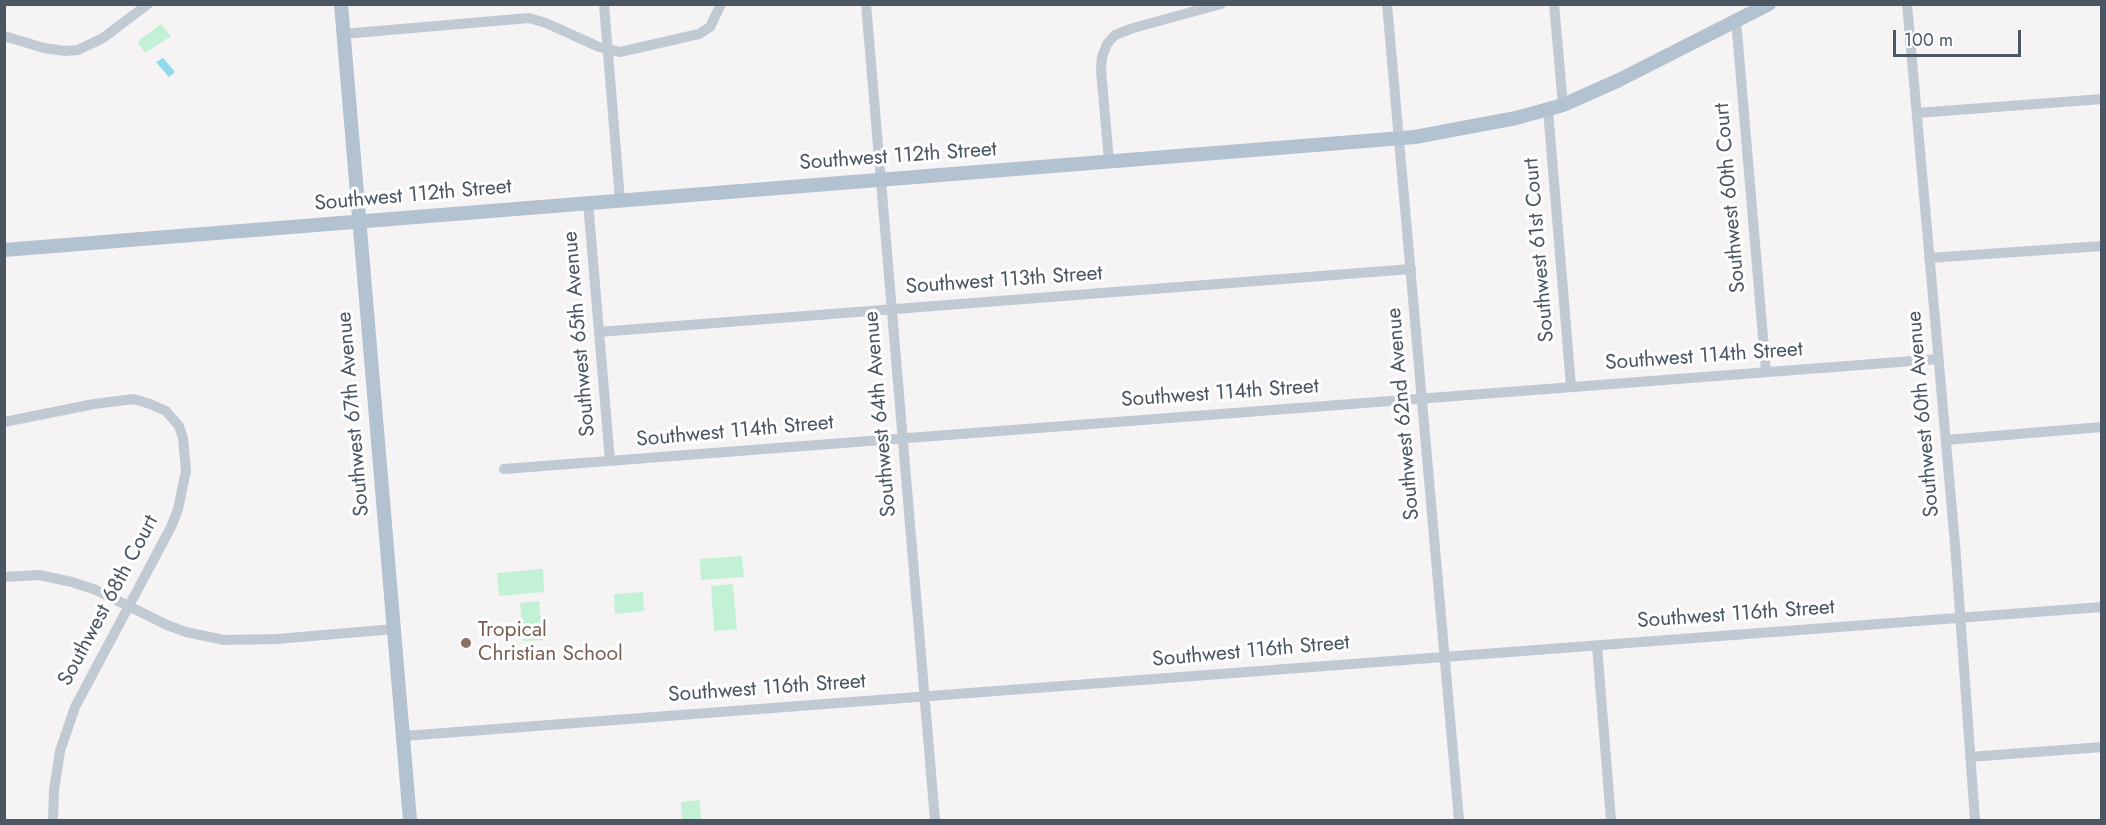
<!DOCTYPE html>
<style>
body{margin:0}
#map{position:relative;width:2106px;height:825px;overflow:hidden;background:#f5f3f3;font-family:Jost,sans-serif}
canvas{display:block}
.frame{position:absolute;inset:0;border:6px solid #4a5661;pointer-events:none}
.scale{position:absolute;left:1893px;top:30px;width:128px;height:27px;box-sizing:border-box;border:3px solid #4a5661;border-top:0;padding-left:8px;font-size:18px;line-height:21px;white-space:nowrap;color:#4a5661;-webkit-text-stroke:4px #fff;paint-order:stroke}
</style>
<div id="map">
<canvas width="2106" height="825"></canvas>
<div class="frame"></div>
<div class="scale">100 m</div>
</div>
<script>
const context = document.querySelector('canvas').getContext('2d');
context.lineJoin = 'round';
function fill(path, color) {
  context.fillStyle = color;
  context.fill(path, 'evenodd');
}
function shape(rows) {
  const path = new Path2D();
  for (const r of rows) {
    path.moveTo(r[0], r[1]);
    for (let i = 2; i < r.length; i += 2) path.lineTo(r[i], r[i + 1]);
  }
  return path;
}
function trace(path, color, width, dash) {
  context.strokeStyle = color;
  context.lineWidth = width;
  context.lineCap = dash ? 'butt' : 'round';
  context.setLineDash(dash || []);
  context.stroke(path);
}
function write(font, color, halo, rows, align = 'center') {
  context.font = font + ' Jost,sans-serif';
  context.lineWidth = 6;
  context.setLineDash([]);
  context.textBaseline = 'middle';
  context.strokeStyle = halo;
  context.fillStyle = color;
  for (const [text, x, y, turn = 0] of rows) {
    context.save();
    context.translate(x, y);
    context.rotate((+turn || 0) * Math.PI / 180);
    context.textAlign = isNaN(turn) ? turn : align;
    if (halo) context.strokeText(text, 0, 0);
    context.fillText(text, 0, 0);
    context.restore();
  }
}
const green = shape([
 [161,24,171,36,145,53,137,42],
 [742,556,744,577,701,580,700,559],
 [543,569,544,592,499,596,497,573],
 [733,584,737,629,714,631,711,586],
 [643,592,644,611,615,614,614,594],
 [539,601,543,640,523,641,520,603],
 [700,800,701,820,682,820,681,802]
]);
const water = shape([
 [163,58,175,72,169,77,156,62]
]);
const minor = shape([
 [604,4,620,200],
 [866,4,935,820],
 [1387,4,1459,820],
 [1554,4,1563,105],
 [1907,4,1955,544,1975,820],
 [1736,20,1766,372],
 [343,34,529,18,546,23,599,47,620,52,699,34,710,27,721,4],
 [4,36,44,48,65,51,78,50,103,38,148,4],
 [1548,110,1571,386],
 [1917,113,2102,99],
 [1109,161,1101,70,1102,57,1107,44,1115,35,1133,28,1221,4],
 [588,202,610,461],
 [1929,258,2102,246],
 [599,332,1411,269],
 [4,422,94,404,134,399,150,404,166,411,179,426,183,438,186,471,178,509,171,527,75,707,60,751,54,790,53,820],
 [1946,440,2102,427],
 [504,469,1938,359],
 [4,577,39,575,72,582,96,590,167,625,186,632,224,640,277,639,394,629],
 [1597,646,1611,820],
 [404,736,2102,607],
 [1970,757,2102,747]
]);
const major = shape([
 [341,4,410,820],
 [4,250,1415,137,1516,118,1563,105,1617,81,1769,4]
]);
const markers = [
 [466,643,6,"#8d6e63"]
];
const streetNames = [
 ["Southwest 112th Street",898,157,-4],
 ["Southwest 112th Street",413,196,-5],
 ["Southwest 60th Court",1731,198,-95],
 ["Southwest 61st Court",1540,250,-95],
 ["Southwest 113th Street",1004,281,-4],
 ["Southwest 65th Avenue",580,334,-95],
 ["Southwest 114th Street",1704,357,-4],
 ["Southwest 114th Street",1220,394,-4],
 ["Southwest 67th Avenue",354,414,-95],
 ["Southwest 64th Avenue",881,414,-95],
 ["Southwest 62nd Avenue",1404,414,-95],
 ["Southwest 60th Avenue",1924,414,-95],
 ["Southwest 114th Street",735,432,-5],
 ["Southwest 68th Court",109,601,-62],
 ["Southwest 116th Street",1736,615,-4],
 ["Southwest 116th Street",1251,652,-5],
 ["Southwest 116th Street",767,689,-4]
];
const educationNames = [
 ["Tropical",478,631],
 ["Christian School",478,655]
];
fill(green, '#c3f1d5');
fill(water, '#90daee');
trace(minor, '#c1cad2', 10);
trace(major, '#b3c2d1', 14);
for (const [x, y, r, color] of markers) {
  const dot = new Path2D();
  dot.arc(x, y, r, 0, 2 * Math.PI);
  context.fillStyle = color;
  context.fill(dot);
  trace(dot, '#fff', 2);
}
write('21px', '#4a5661', '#fff', streetNames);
write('21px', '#785e54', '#fff', educationNames, 'left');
</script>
